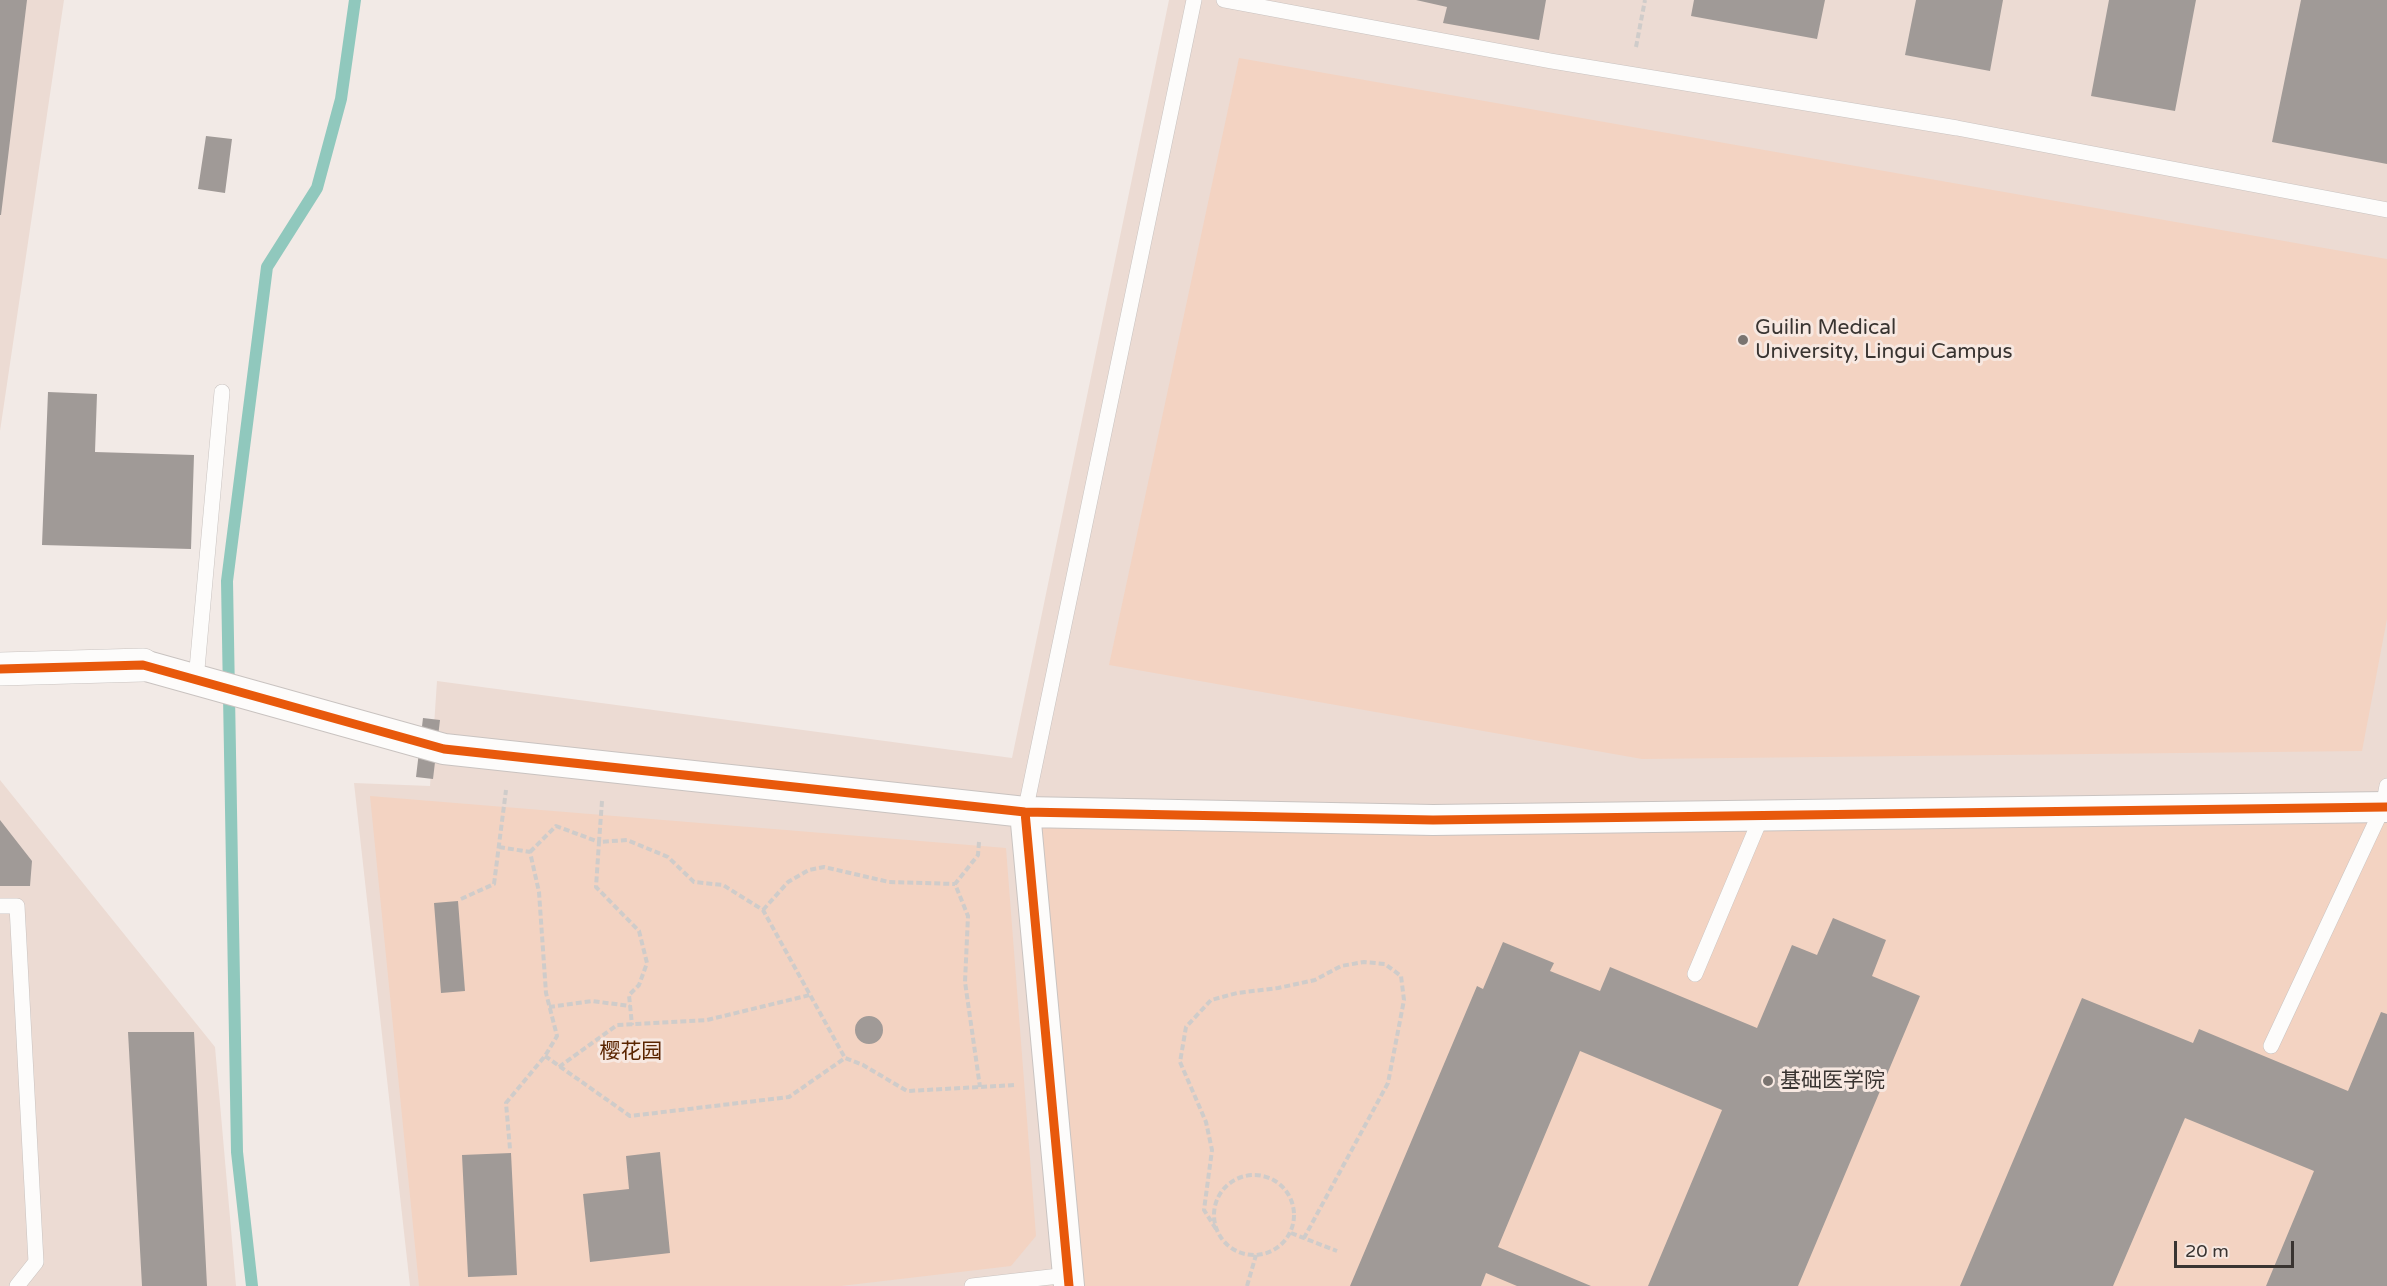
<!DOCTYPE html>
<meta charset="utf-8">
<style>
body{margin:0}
#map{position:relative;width:2387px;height:1286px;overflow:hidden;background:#f2eae6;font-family:"Varela Round",sans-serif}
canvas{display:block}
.scale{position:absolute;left:2174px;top:1241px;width:120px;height:27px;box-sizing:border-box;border:3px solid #393431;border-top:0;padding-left:8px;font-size:18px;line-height:21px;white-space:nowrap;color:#393431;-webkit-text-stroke:4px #f7e8e1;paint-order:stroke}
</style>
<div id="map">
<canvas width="2387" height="1286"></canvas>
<div class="scale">20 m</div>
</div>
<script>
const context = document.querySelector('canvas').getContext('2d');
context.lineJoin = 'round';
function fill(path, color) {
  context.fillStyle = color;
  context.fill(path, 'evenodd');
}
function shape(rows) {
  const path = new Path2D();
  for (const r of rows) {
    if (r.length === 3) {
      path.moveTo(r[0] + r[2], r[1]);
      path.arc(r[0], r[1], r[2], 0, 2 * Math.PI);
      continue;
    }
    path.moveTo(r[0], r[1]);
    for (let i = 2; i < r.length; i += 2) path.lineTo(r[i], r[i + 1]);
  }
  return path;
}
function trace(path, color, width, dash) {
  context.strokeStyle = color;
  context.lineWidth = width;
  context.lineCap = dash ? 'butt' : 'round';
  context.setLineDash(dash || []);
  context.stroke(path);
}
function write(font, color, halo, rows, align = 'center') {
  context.font = font + ' "Varela Round","Noto Sans SC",sans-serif';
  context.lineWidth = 6;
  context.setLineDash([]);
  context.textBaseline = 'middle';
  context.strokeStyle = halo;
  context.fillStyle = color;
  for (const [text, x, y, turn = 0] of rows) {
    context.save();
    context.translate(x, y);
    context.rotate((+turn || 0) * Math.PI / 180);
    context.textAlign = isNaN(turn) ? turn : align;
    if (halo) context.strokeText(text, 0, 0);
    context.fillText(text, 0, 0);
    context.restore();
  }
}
const built = shape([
 [0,0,64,0,0,431],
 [1169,0,2387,0,2387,1286,410,1286,354,783,430,786,437,681,1012,758],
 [0,780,215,1047,236,1286,0,1286]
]);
const green = shape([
 [1239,58,2387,259,2387,619,2362,751,1642,759,1109,665],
 [370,796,1006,848,1036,1236,1011,1266,841,1286,419,1286],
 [2387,807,2387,1286,1069,1286,1025,812]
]);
const stream = shape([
 [252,1286,237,1152,227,581,267,267,317,188,341,99,355,0]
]);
const building = shape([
 [0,0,27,0,1,215,0,215],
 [1416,0,1546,0,1539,40,1443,23,1447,7],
 [1694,0,1825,0,1817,39,1691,16],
 [1916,0,2003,0,1990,71,1905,55],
 [2109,0,2196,0,2175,111,2091,96],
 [2301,0,2387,0,2387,164,2272,142],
 [206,136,232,139,225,193,198,189],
 [48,392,97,394,95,452,194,455,191,549,42,545],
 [423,718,440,720,433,779,416,777],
 [0,820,32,861,30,886,0,886],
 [458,901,465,991,441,993,434,903],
 [1833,918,1886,940,1872,976,1920,996,1798,1286,1648,1286,1722,1110,1580,1051,1498,1247,1591,1286,1517,1286,1486,1273,1481,1286,1350,1286,1477,986,1483,989,1503,942,1554,963,1550,971,1600,991,1610,967,1757,1028,1792,945,1817,955],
 [2082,998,2193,1043,2199,1029,2348,1091,2381,1012,2387,1014,2387,1286,2266,1286,2314,1171,2185,1118,2113,1286,1960,1286],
 [869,1030,14],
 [128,1032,194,1032,207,1286,142,1286],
 [660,1152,670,1253,590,1262,583,1194,629,1189,626,1156],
 [511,1153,517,1275,468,1277,462,1155]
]);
const path = shape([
 [1636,47,1645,0],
 [602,801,599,842,627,840,668,857,694,882,723,885,763,910,845,1058],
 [979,842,978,855,955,884,968,916,965,982,980,1087],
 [499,847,530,852,539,892,546,993,557,1036,545,1056,506,1103,510,1149],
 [530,852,556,826,599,842,596,887,639,931,647,963,639,985,629,995,632,1025],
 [461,899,494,884,506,790],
 [763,910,788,882,809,870,824,867,889,882,955,884],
 [549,1007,592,1001,630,1006],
 [545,1056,630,1116,789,1097,845,1058,863,1065,907,1091,1016,1085],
 [559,1067,617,1025,707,1020,810,995],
 [1254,1215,40],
 [1216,1229,1204,1210,1212,1150,1206,1122,1180,1062,1186,1027,1211,1000,1237,993,1278,988,1315,980,1341,966,1364,962,1385,964,1401,976,1404,1000,1388,1083,1304,1238],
 [1291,1233,1337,1251],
 [1247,1286,1256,1255]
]);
const service = shape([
 [1224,0,1551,61,1957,128,2387,210],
 [196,680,222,392],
 [1025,812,1194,0],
 [0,906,17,906,36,1262,17,1286],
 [1695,974,1762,815],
 [2271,1046,2383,807,2387,786],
 [972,1286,1068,1275]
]);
const minor = shape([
 [143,665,444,749,1025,812,1433,820,2387,807],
 [1025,812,1069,1286]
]);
const tertiary = shape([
 [0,669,143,665]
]);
const cycleway = shape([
 [0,669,143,665,444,749,1025,812,1433,820,2387,807],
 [1025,812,1069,1286]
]);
const markers = [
 [1743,340,6,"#7a7470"],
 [1768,1081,6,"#7a7470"]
];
const poiNames = [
 ["Guilin Medical",1755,328],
 ["University, Lingui Campus",1755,352],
 ["基础医学院",1780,1081]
];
const parkNames = [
 ["樱花园",631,1052]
];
fill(built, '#ecdbd3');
fill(green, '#f3d3c2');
trace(stream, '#90c8bd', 12);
fill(building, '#a09a97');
trace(service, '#c9c3c0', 16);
trace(minor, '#c9c3c0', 32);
trace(tertiary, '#c9c3c0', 34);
trace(path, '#cfccca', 4, [6, 3]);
trace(service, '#fdfcfb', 15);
trace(minor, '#fdfcfb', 30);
trace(tertiary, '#fdfcfb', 33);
trace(cycleway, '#e8590c', 9);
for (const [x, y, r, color] of markers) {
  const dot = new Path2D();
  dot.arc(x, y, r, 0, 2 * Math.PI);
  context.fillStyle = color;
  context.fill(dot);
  trace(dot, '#f7e8e1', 2);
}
write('21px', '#393431', '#f7e8e1', poiNames, 'left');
write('21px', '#5a2400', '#f7e8e1', parkNames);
</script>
